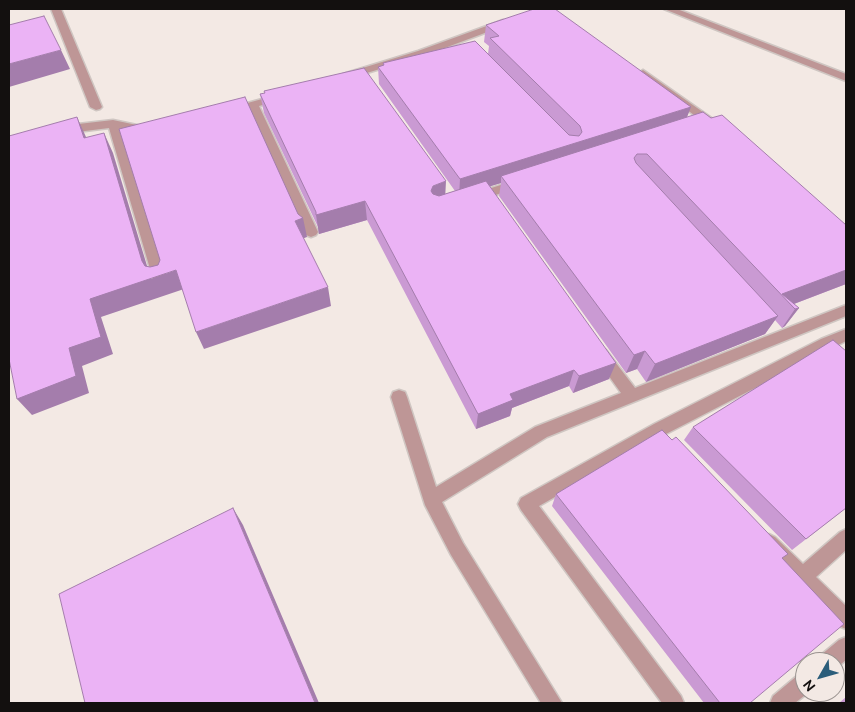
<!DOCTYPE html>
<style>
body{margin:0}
#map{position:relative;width:855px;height:712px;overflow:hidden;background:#f3e9e4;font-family:Ubuntu,sans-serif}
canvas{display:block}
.frame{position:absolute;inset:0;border:10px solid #13100f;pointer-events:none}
.north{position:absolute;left:795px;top:652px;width:50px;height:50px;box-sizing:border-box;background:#f3e9e4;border:1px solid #99928f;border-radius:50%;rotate:232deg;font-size:14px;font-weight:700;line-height:20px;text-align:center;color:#13100f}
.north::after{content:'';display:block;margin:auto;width:18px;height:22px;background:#2b5d7a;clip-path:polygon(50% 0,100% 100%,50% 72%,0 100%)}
</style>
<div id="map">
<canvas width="855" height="712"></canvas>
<div class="frame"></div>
<div class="north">N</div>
</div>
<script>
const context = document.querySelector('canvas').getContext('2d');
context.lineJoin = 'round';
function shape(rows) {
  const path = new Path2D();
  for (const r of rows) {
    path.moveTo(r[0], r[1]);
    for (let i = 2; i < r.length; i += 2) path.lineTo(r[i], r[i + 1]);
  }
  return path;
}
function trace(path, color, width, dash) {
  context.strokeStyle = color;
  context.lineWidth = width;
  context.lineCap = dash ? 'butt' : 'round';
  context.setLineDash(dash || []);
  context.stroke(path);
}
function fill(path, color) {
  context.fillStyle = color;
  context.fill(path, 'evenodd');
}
const minor = shape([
 [51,9,61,9,102,107,100,109,96,110,90,107,51,9],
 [664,9,677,9,846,74,846,81,664,9],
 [503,20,506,21,506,25,426,55,347,79,342,76,343,74,418,51,503,20],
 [643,70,720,124,722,126,720,128,712,128,639,75,638,73,643,70],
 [280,94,285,97,284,99,259,106,318,232,316,235,311,237,306,235,304,232,249,109,230,114,224,111,226,109,280,94],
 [113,120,151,128,153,131,147,135,120,129,167,279,165,283,160,284,155,283,153,279,109,128,61,134,55,130,61,126,113,120],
 [519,179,525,183,523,186,474,202,468,198,470,195,519,179],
 [846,305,846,316,547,437,442,502,463,543,562,703,541,703,451,555,425,505,391,397,393,392,399,390,405,392,407,397,436,487,535,427,621,393,596,358,594,354,596,350,601,348,606,350,635,388,846,305],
 [846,329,846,341,666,434,539,506,681,696,684,703,662,703,521,510,518,504,521,498,654,424,821,339,846,329],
 [846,529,846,550,816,577,846,606,846,629,839,626,795,584,763,549,760,543,763,537,769,534,775,537,803,564,840,532,846,529],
 [846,637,846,660,835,669,835,662,818,662,821,655,839,640,846,637],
 [805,672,805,692,809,692,795,703,770,703,773,696,798,675,805,672]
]);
const wall = shape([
 [486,25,687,117,846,225,846,284,794,304,799,308,785,326,782,328,775,320,765,334,646,382,637,369,626,373,499,196,501,183,490,186,609,379,573,393,569,386,512,408,510,416,476,429,367,220,319,234,318,227,264,113,260,94,445,194,455,191,379,84,378,67,383,66,383,63,488,54,489,46,484,42],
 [693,427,846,508,792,550,684,440],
 [556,494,750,703,704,703,552,506],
 [846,697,846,703,839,703]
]);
const shadedWall = shape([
 [61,50,70,69,9,87,9,64],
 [691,107,684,125,501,176,501,183,459,196,460,179],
 [77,117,86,137,93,158,84,138],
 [104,133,113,153,151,279,176,270,184,289,101,317,113,354,82,366,89,393,32,415,17,399,69,348,90,299],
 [446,181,445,200,432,205,431,191,433,186],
 [365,201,367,220,319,234,316,215],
 [303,218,307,237,299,240,295,221],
 [846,270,846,284,791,305,782,294],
 [328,287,331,306,204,349,196,332],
 [799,308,785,326,782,328,795,309],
 [778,316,765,334,646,382,655,364],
 [645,351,637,369,626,373,634,355],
 [616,363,609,379,573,393,579,376],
 [574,370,569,386,512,408,510,416,476,429,478,414,510,394],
 [233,508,243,525,319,703,315,703]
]);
const building = shape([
 [534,9,555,9,691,107,460,179,378,67,384,65,383,63,475,41,569,135,579,136,582,132,580,126,490,38,499,36,486,25,534,9],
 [44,16,61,50,9,64,9,25,44,16],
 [364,68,446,181,433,186,431,191,433,194,439,196,486,181,616,363,579,376,574,370,510,394,513,400,478,414,365,201,316,215,316,212,260,94,265,93,264,91,364,68],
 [245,97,298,214,303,218,295,221,328,287,196,332,176,270,90,299,101,337,69,348,76,376,17,399,9,359,9,136,77,117,84,138,104,133,142,261,145,266,150,267,158,265,160,260,119,129,245,97],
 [703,112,711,118,722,115,846,225,846,270,782,294,799,308,795,309,647,154,637,154,634,158,636,163,778,316,655,364,645,351,634,355,501,176,703,112],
 [833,340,846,351,846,508,806,539,693,427,833,340],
 [662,430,672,440,676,437,788,554,782,558,844,624,750,703,720,703,556,494,662,430],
 [233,508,315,703,85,703,59,594,233,508]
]);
trace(minor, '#cfc6c2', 3);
fill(minor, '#be9696');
fill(wall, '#ca9ad3');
fill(shadedWall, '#a47dac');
fill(building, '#ebb3f5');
trace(building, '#a47dac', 1);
</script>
